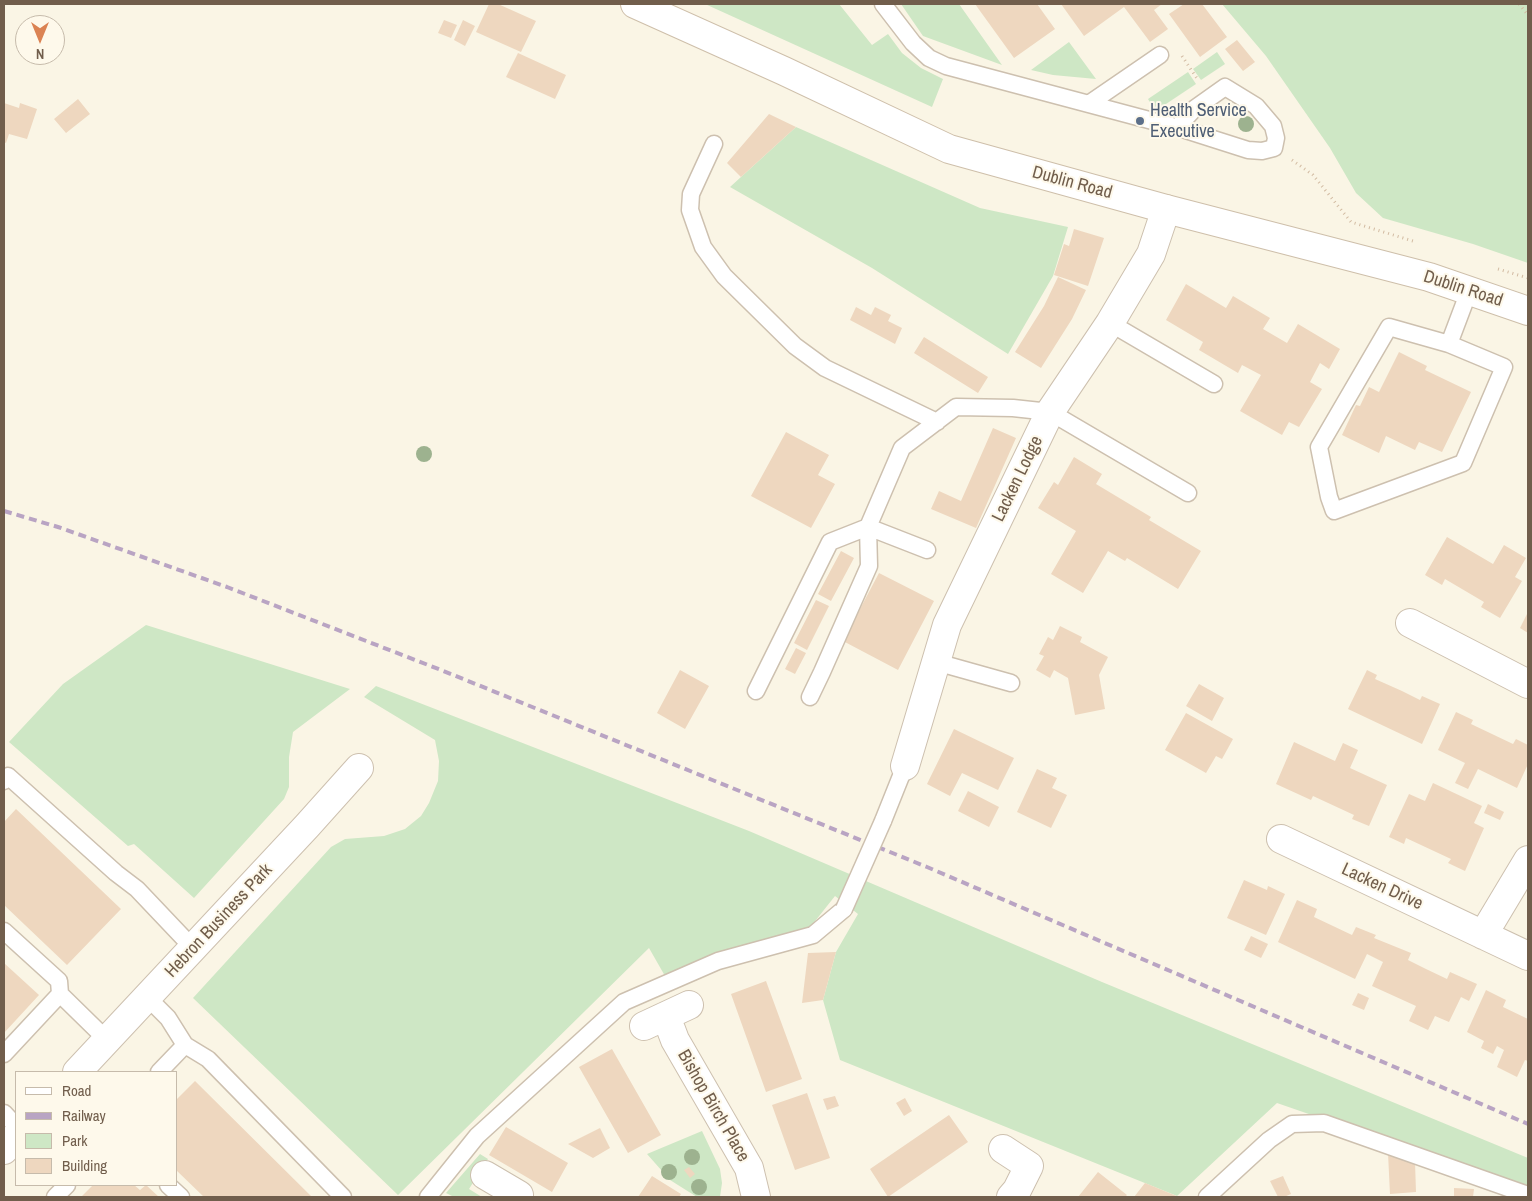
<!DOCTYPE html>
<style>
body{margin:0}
#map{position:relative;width:1532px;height:1201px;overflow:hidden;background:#faf5e5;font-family:"Archivo Narrow",sans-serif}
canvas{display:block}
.frame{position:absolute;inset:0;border:5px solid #715e4c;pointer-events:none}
.legend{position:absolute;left:15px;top:1071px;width:162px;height:115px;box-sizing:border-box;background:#fef9eb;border:1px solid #c6bbab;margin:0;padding:6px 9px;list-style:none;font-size:15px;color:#715e4c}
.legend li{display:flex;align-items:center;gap:10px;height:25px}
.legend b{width:25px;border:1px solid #c6bbab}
.north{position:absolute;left:15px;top:15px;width:50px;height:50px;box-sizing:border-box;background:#fef9eb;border:1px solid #c6bbab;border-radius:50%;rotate:180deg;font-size:14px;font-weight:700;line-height:20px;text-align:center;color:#715e4c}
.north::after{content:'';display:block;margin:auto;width:18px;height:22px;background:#db8353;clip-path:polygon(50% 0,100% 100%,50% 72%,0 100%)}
</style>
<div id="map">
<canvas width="1532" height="1201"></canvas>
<div class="frame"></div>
<ul class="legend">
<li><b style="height:6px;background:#fff"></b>Road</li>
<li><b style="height:6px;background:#b9a4c3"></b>Railway</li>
<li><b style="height:14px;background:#cee7c5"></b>Park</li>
<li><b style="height:14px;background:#eed7bf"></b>Building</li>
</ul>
<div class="north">N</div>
</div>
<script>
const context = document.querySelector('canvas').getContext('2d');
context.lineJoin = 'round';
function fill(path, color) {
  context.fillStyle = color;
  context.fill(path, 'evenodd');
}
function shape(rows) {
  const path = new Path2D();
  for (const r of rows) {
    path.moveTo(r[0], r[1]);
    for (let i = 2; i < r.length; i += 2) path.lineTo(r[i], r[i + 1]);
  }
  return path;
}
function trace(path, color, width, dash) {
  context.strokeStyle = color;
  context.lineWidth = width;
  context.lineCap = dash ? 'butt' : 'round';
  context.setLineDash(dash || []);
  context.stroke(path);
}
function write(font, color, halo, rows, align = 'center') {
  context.font = font + ' "Archivo Narrow",sans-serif';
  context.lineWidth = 4;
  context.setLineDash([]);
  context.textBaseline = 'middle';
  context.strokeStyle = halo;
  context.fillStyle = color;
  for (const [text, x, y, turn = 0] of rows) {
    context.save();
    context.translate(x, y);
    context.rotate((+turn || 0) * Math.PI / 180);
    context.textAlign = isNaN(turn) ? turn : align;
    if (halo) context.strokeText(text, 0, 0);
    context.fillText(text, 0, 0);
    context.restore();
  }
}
const green = shape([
 [705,4,839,4,872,45,888,34,902,53,921,68,943,79,932,107],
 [901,4,959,4,1002,65,923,36],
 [1222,4,1528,4,1528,263,1473,244,1383,218,1356,193,1330,148,1266,56],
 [1069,42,1096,79,1053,75,1031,70],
 [1217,52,1225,64,1201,80,1193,69],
 [1188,72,1196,84,1160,108,1152,106,1148,99],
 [796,127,980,208,1068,227,1053,276,1008,354,872,268,730,187],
 [146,625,350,689,293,732,289,757,289,787,284,799,194,898,134,844,128,846,9,742,63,684],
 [376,686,749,831,1102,982,1528,1158,1528,1190,1277,1103,1177,1196,840,1060,823,1000,836,952,858,914,835,896,808,930,665,976,649,948,398,1195,193,998,331,847,345,839,384,836,405,829,421,816,429,803,438,781,439,761,435,740,364,697],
 [702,1131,720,1169,722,1183,720,1197,697,1197,670,1180,647,1154],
 [480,1154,488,1159,469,1189,482,1197,454,1197,446,1193]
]);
const building = shape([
 [489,4,498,4,536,21,521,52,476,32],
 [975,4,1037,4,1055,29,1014,58],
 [1061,4,1162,4,1154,10,1168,29,1150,42,1124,7,1084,36],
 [1184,4,1202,4,1227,37,1200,57,1169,14],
 [444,20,457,25,451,38,438,33],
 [463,20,475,26,465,46,454,40],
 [1237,40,1255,62,1243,71,1225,49],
 [518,53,566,75,555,99,506,77],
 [78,99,90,114,66,133,54,119],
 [4,103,19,108,20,103,37,109,27,139,9,134,6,143,4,142],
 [769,114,796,127,741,177,727,163],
 [1074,229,1104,238,1088,286,1054,275,1064,244,1069,246],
 [1058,277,1086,290,1072,319,1041,368,1015,352,1044,306],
 [1186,284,1226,308,1233,296,1270,318,1263,329,1287,343,1298,324,1340,349,1329,369,1320,363,1310,382,1322,389,1299,427,1289,422,1282,435,1240,411,1261,375,1242,365,1238,373,1199,350,1203,342,1166,320],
 [856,307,871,315,875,307,891,315,888,321,902,328,895,344,850,320],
 [924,337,988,377,978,393,914,353],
 [1399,352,1427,366,1425,370,1471,392,1442,452,1419,442,1415,450,1386,436,1379,453,1342,435,1356,405,1360,406,1369,387,1379,392],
 [993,428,1016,438,976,528,931,509,939,491,961,501],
 [786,432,829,455,818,475,835,484,811,528,751,496],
 [1074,457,1102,474,1096,484,1151,517,1149,520,1201,551,1178,589,1127,558,1125,561,1108,551,1083,593,1051,574,1076,531,1038,508,1054,482,1058,485],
 [1447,537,1493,564,1504,545,1526,558,1515,577,1522,581,1500,618,1481,607,1484,602,1445,579,1442,585,1425,575],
 [841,551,854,558,831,601,818,594],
 [879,573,934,601,898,670,843,641],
 [816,600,829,606,807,650,794,643],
 [1528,612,1528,633,1520,628],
 [1060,626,1082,637,1080,642,1108,657,1099,675,1105,709,1075,715,1068,678,1054,670,1050,678,1036,670,1044,656,1039,654,1048,637,1053,640],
 [796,648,806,653,795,674,785,669],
 [680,670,709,686,685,729,657,713],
 [1367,670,1377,675,1375,679,1402,691,1420,700,1422,696,1440,704,1422,744,1348,709],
 [1199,684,1224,698,1212,721,1186,706],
 [1456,712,1473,720,1471,724,1513,744,1516,739,1528,745,1528,764,1517,788,1478,769,1468,789,1455,783,1465,763,1438,750],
 [1186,713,1233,739,1222,759,1216,756,1206,773,1165,750],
 [954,729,1014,758,998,790,962,773,950,796,927,784],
 [1294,742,1335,761,1343,743,1358,750,1350,768,1387,785,1369,826,1352,819,1354,815,1313,796,1311,800,1276,784],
 [1037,769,1057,778,1052,788,1067,795,1051,828,1017,812],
 [1433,783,1482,806,1474,823,1484,828,1465,871,1448,863,1451,859,1406,838,1404,844,1389,837,1409,794,1425,801],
 [968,791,999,807,989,827,958,811],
 [1488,804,1504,812,1500,820,1484,813],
 [16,809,121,909,67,965,4,905,4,822],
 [1244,880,1267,890,1268,886,1285,894,1266,935,1227,918],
 [1297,900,1317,909,1314,917,1352,935,1356,927,1376,935,1374,938,1411,953,1408,960,1426,969,1447,979,1450,972,1477,984,1469,1001,1461,997,1449,1022,1435,1016,1428,1030,1409,1021,1416,1006,1372,986,1383,962,1367,954,1355,979,1278,942],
 [1251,936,1268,944,1261,958,1244,950],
 [836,952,823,1000,802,1003,808,953],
 [4,963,39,995,4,1033],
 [766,981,802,1079,766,1092,731,994],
 [1486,990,1506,1000,1503,1007,1528,1019,1528,1061,1525,1060,1517,1077,1497,1067,1504,1050,1497,1046,1493,1054,1481,1048,1484,1041,1467,1032],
 [1358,993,1369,998,1364,1010,1352,1005],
 [612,1049,661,1135,628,1153,579,1067],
 [195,1081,312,1197,204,1197,176,1170,176,1100],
 [807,1093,830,1158,795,1170,772,1105],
 [835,1096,839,1106,827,1110,823,1099],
 [905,1098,912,1111,904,1116,896,1103],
 [949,1115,968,1142,888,1197,870,1169],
 [506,1127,568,1163,552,1192,489,1155],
 [600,1128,610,1148,593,1158,568,1144],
 [1388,1153,1415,1162,1416,1192,1390,1194],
 [689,1167,695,1174,690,1178,684,1170],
 [1098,1172,1127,1195,1125,1197,1078,1197],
 [652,1176,681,1194,679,1197,638,1197],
 [1283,1176,1291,1194,1284,1197,1278,1197,1270,1181],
 [1145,1183,1179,1197,1134,1197],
 [93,1185,134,1185,140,1190,146,1185,159,1197,81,1197],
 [1454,1188,1474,1189,1473,1197,1454,1197]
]);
const path = shape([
 [1519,4,1528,15],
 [1182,56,1198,80],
 [1292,160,1313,175,1351,222,1416,242],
 [1498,269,1528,278]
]);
const lane = shape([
 [883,4,913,43,929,58,946,66,1179,128,1248,150,1262,151,1274,148,1276,138,1273,126,1256,106,1225,87,1194,109,1182,122,1179,128],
 [1090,103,1160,55],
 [714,144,691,194,690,210,703,247,724,276,795,346,825,368,937,422],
 [1110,323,1214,384],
 [1449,344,1504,367,1463,463,1334,511,1329,497,1319,447,1389,327,1449,344,1469,291],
 [936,662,1011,683],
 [756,691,830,542,868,527,902,448,956,407,1013,408,1050,412,1188,493],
 [810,697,822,672,869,566,868,527,927,550],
 [4,781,8,776,116,873,137,889,193,948],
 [883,821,905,766],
 [4,931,59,981,60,994,107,1040],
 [147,997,168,1018,185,1045,208,1059,343,1197],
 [4,1054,60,994],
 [159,1072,185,1045],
 [4,1113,16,1126],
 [168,1185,181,1197],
 [55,1197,67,1185],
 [428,1197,477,1136,624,1002,718,961,813,935,844,909],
 [1207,1197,1269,1140,1292,1124,1324,1123,1528,1195]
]);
const street = shape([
 [1410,623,1528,684],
 [905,766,947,625,1050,412,1110,323,1151,254,1166,209],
 [1281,839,1528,956],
 [1483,935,1528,860],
 [666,1016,675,1040,749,1168,756,1197],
 [644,1026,689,1005],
 [77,1072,307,826,359,768],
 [1003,1149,1029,1166,1017,1190,1011,1197],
 [4,1150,16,1136],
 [485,1175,519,1195,517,1197]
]);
const secondary = shape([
 [635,4,784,71,949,149,1166,209,1429,277,1528,311]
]);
const rail = shape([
 [4,511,58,527,227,587,441,670,927,867,1528,1124]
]);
const laneBridge = shape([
 [844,909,883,821]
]);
const trees = [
 [1246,124],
 [424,454],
 [692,1157],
 [669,1172],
 [699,1187]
];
const markers = [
 [1140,121,5,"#5c6f8a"]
];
const serviceNames = [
 ["Health Service",1150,111],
 ["Executive",1150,132]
];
const streetNames = [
 ["Dublin Road",1072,183,15],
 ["Dublin Road",1463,289,18],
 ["Lacken Lodge",1018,479,-64],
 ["Lacken Drive",1382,887,25],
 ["Hebron Business Park",219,921,-47],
 ["Bishop Birch Place",713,1106,60]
];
fill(green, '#cee7c5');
fill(building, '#eed7bf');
trace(lane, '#cdc0af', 19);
trace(street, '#cdc0af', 30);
trace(secondary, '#cebfaa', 30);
trace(path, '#d2bba2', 3, [1, 4]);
trace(lane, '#fff', 16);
trace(street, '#fff', 28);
trace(secondary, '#fff', 28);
trace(rail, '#b9a4c3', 4, [8, 5]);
trace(laneBridge, '#cdc0af', 19, []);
trace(laneBridge, '#fff', 16);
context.fillStyle = '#9db28f';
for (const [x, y] of trees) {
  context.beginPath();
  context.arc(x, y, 8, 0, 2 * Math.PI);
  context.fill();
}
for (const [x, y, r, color] of markers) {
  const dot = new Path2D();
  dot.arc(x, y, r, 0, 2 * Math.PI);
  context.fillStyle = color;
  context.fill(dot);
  trace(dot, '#fef9eb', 2);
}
write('18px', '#4e5e75', '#fef9eb', serviceNames, 'left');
write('18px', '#715e4c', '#fef9eb', streetNames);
</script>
